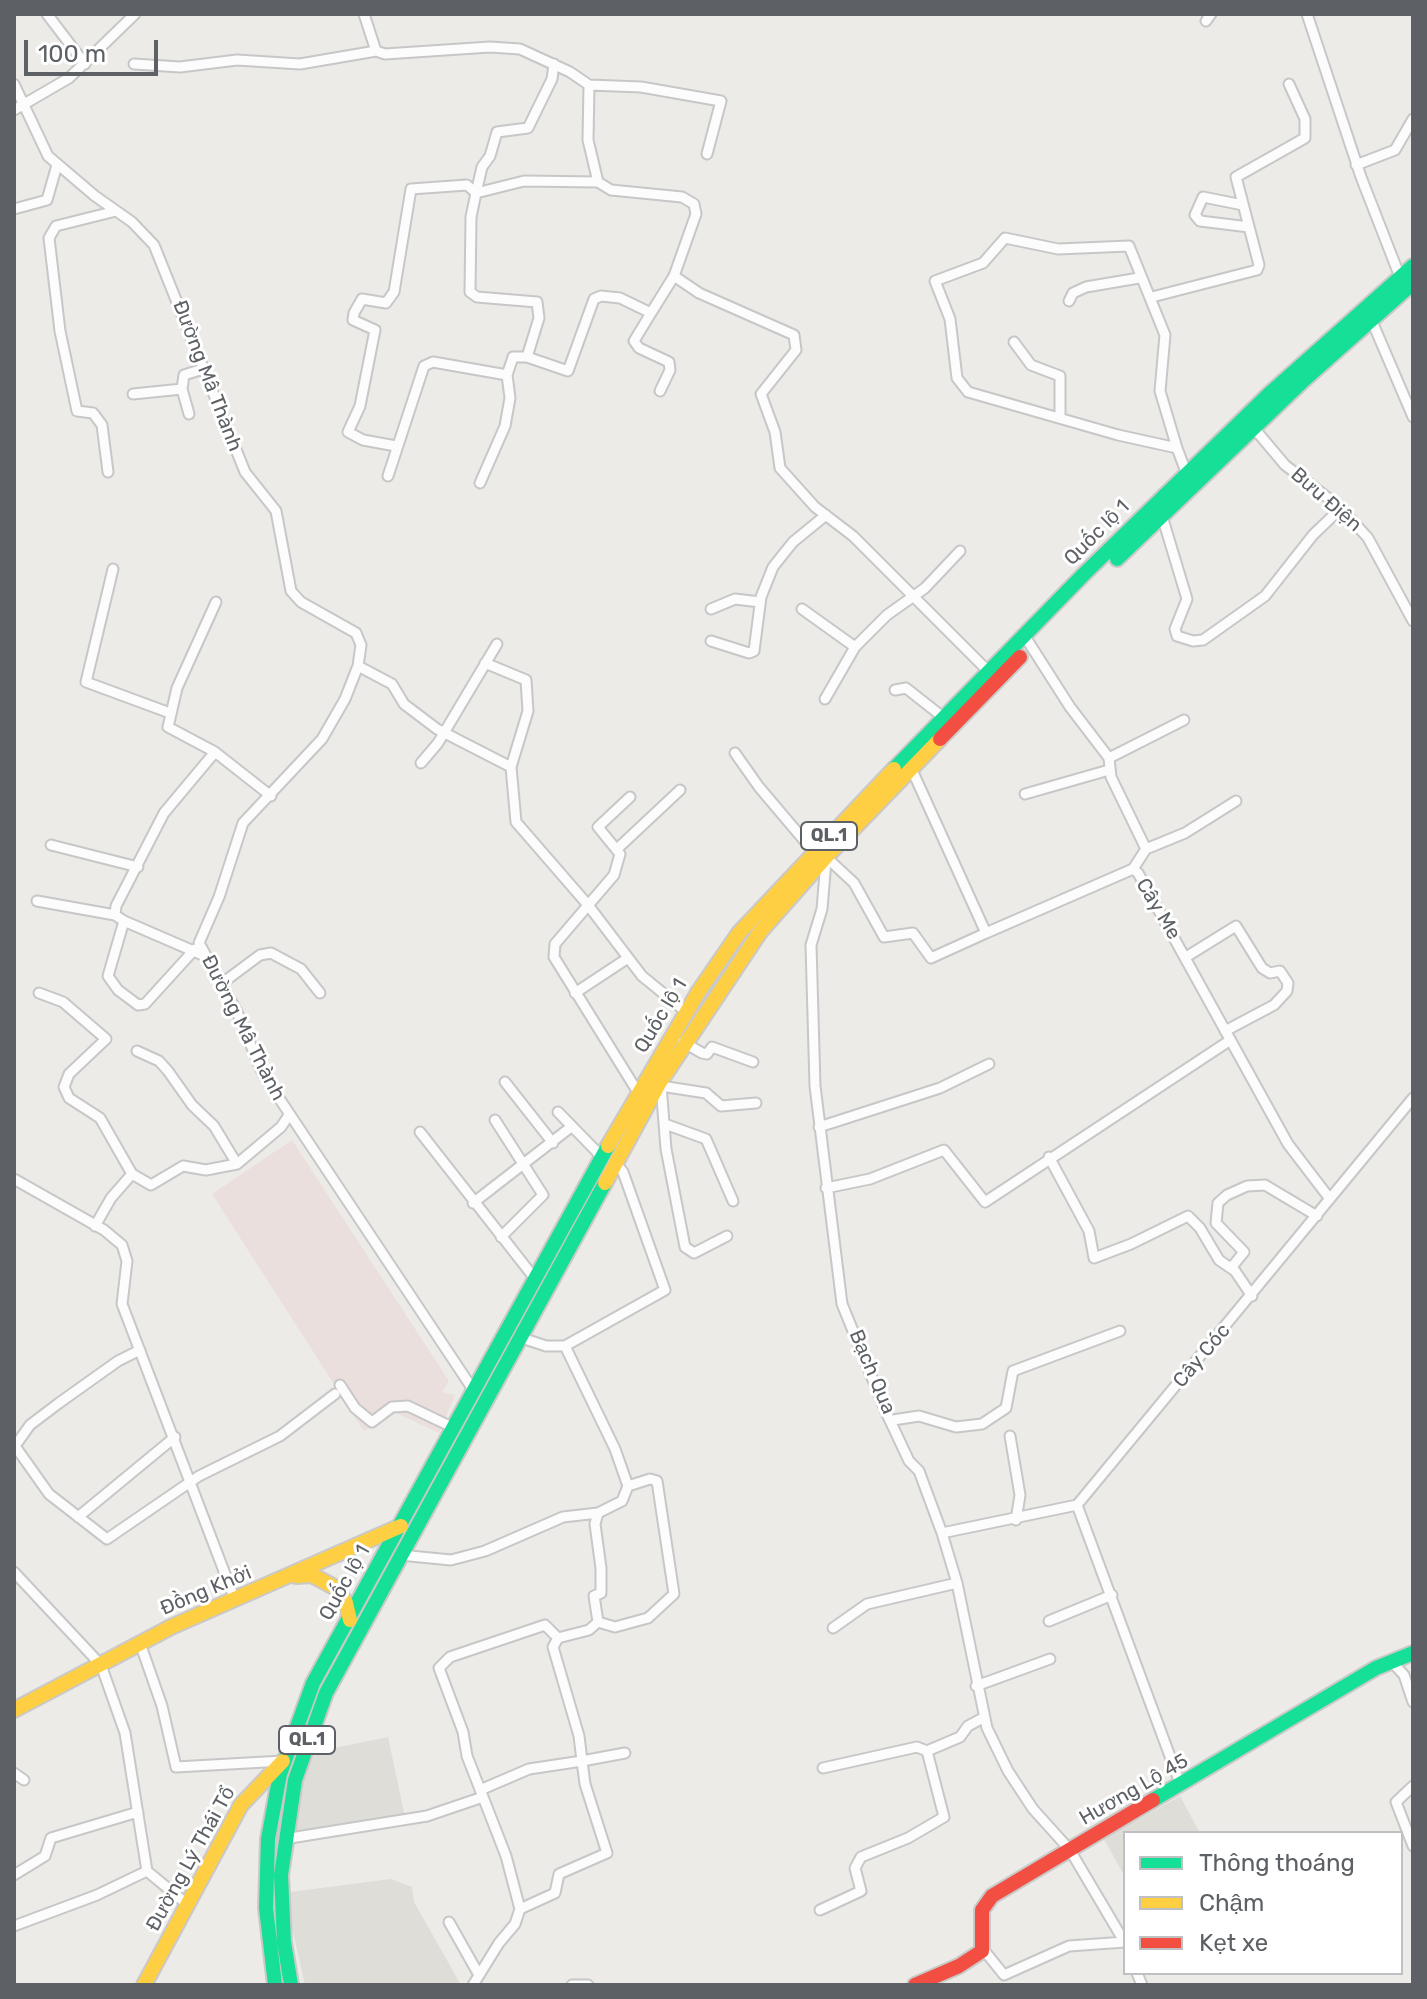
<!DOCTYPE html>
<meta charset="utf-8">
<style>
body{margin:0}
#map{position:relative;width:1427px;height:1999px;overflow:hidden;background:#ecebe8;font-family:Rubik,sans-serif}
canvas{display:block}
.frame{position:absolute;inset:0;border:16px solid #5d6165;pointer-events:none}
.legend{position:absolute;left:1123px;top:1831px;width:280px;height:144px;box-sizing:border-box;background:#fff;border:2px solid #bec0c1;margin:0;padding:10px 14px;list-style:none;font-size:24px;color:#5d6165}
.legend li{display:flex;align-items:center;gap:16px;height:40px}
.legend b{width:40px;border:2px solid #bec0c1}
.scale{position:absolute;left:24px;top:40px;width:134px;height:36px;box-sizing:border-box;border:4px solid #5d6165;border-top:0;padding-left:10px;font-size:24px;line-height:28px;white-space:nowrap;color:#5d6165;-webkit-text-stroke:6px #fff;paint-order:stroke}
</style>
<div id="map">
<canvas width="1427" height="1999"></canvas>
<div class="frame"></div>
<ul class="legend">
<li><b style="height:10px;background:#16e098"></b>Thông thoáng</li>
<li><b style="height:10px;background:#ffcf43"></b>Chậm</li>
<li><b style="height:10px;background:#f24e42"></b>Kẹt xe</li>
</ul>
<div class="scale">100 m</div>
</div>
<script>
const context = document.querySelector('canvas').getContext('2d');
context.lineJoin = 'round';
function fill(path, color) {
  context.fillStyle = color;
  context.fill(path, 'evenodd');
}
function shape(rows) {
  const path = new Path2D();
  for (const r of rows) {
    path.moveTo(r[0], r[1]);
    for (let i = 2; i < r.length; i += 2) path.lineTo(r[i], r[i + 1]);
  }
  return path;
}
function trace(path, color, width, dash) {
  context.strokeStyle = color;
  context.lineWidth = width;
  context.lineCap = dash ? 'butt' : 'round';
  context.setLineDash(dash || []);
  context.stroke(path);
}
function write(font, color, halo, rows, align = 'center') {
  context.font = font + ' Rubik,sans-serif';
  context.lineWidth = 6;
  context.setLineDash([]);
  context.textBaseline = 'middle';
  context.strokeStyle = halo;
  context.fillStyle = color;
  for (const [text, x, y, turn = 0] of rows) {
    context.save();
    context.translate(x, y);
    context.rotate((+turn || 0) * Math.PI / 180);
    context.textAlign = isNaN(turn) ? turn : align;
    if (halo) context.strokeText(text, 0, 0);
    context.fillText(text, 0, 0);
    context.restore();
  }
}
const education = shape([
 [388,1737,405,1817,294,1834,305,1774,315,1752],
 [1180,1796,1200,1833,1125,1833,1125,1877,1104,1839],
 [391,1879,412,1887,414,1902,461,1985,305,1985,291,1923,290,1892]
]);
const medical = shape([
 [292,1140,449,1381,442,1392,455,1395,439,1433,396,1413,364,1431,212,1194]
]);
const street = shape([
 [47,14,85,64],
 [364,14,376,51,385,54,490,47,520,49,570,72,589,85],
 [1307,14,1361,177,1400,277],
 [1206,21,1211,14],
 [134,64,180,67,237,60,300,64,376,51],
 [14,84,48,156,95,196,132,222,154,245,245,472,276,511,291,591,301,602,356,633,361,645,358,666,345,699,322,739,243,823,219,897,199,943,237,1012,263,1074,474,1391],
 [589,85,588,140,598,182,611,190,682,197,694,204,696,214,674,276,699,293,794,335,796,350,761,394,775,432,780,468,815,507,853,536,989,672],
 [589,85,641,87,721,101,707,154],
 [14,110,69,78,135,14],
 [1356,165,1395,150,1413,119],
 [598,182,524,181,476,193,471,217,470,292,477,297,537,302,539,318,527,357,568,371,594,299,601,296,620,298,651,313,674,276],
 [1243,205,1203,197,1195,215,1200,221,1249,227],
 [14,209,47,200,57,165],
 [1152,297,1257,270,1259,265,1236,177,1305,138,1305,119,1289,84],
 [1069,301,1073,293,1086,287,1139,278],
 [651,313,634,341,639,348,669,362,670,370,660,391],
 [1371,319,1413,417],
 [1014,342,1031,365,1060,376,1060,418],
 [133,394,182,389],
 [189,414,182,389,184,375,203,369],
 [1253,427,1285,465,1341,508,1368,538,1413,621],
 [396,446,363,440,348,432,360,406,375,330,353,320,354,313,362,299,386,303,394,292,411,189,467,185,476,193,482,167,490,156,497,132,528,128,552,79,554,64],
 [1177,448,1160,391,1165,335,1129,246,1058,249,1005,238,983,263,935,281,950,319,957,378,968,392,1118,435,1177,448,1186,472],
 [108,472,102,425,93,413,77,411,60,331,49,238,56,226,116,211],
 [388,476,424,366,433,362,507,375,513,357,527,357],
 [480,483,505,426,510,398,507,375],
 [1162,516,1187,599,1175,629,1177,636,1193,641,1203,640,1265,596,1313,535,1341,508],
 [113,569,86,682,170,713],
 [711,609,735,599,760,602],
 [802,609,855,647],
 [1024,635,1070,707,1109,758,1111,777,1146,849,1133,869],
 [711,641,749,653,754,651,761,597,773,567,793,542,826,515],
 [485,663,526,680,528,711,511,767,516,822,588,905,642,976,685,1011],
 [358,666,392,684,404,704,437,729,511,767],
 [895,690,906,688,944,718],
 [825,699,855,647,887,615,925,588,960,551],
 [215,752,168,727,177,688,216,602],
 [735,753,759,787,814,852],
 [1109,758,1184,720],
 [421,763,438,743,497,644],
 [912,770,986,933,1133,869,1138,873,1288,1144,1330,1199],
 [1025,794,1109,770],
 [630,797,598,827,620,854,614,875,555,944,554,957,639,1094],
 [51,845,138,867],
 [617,849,680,790],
 [1146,849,1185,833,1236,801],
 [826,857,854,883,884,937,913,933,931,958,986,933],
 [826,861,822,909,811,945,815,1086,842,1304,886,1412,909,1461,919,1471,942,1533,957,1583,987,1728,1008,1771,1033,1809,1070,1850,1125,1943],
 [37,901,115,915],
 [124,921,108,976,118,990,138,1005,145,1004,195,949],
 [205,956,124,921,115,915,116,906,164,813,215,752,271,796],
 [1186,957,1236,926,1262,968,1270,973,1280,971,1288,983,1287,991,1274,1005,1225,1031],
 [221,984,260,955,271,953,301,969,320,993],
 [39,993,63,1002,106,1039,69,1074,64,1087,69,1098,100,1118,132,1174],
 [575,993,628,958],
 [683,1042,702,1053,707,1054,712,1047,753,1062],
 [137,1051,159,1061,168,1071,192,1105,214,1126,237,1164],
 [505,1082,553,1143],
 [661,1085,666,1149,685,1247,694,1253,727,1236],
 [661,1086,706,1093,721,1106,756,1103],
 [558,1112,602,1157],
 [495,1120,543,1195,501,1237],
 [665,1124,706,1139,733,1201],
 [819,1127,940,1088,989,1064],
 [420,1132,536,1280],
 [1049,1157,1089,1231,1094,1258,1131,1244,1188,1216,1200,1228,1219,1260,1235,1271,1252,1296],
 [132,1174,151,1185,183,1166,206,1170,237,1164,281,1127,289,1115],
 [14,1179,104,1230,122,1245,127,1261,122,1304,235,1600],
 [826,1188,870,1179,944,1150,985,1202,1229,1041],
 [473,1203,571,1127],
 [95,1226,111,1198,132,1174],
 [1231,1268,1244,1252,1216,1223,1218,1203,1227,1195,1247,1186,1265,1185,1317,1216],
 [565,1346,665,1290,623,1172,616,1163],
 [140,1350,118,1361,59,1403,30,1425,15,1446,49,1494,107,1539,199,1476,280,1436,335,1394],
 [340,1385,355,1408,372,1422,392,1407,408,1406,454,1428],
 [893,1420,919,1416,956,1427,982,1424,1006,1408,1013,1371,1120,1331],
 [1010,1436,1020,1495,1016,1520],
 [1077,1505,1181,1786],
 [78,1517,175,1437],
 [942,1533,1077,1505,1413,1098],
 [400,1555,451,1560,485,1551,563,1517,598,1513],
 [14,1572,101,1665,125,1733,147,1871,188,1905],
 [1049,1621,1112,1595],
 [598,1622,615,1627,648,1618,674,1594,657,1481,650,1479,628,1486],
 [833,1628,867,1604,957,1583],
 [140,1643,162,1706,176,1767,283,1761],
 [1391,1661,1404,1675,1413,1702],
 [976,1686,1050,1659],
 [823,1768,917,1747,927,1751,960,1737,968,1726,983,1718],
 [14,1773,24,1780],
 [1413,1786,1396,1802,1413,1846],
 [480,1790,529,1769,582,1761,579,1736,553,1647,558,1638,589,1630,598,1622,594,1596,601,1593,601,1568,595,1524,598,1513,622,1501,628,1486,615,1449,565,1346,546,1346,519,1337],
 [284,1839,427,1816,483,1797],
 [14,1875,45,1856,51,1838,138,1812],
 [520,1909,555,1893,559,1874,607,1853,585,1784,582,1761,625,1753],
 [820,1910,861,1891,855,1868,861,1857,908,1838,944,1817,927,1751],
 [449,1922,479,1975],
 [14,1926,97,1895,147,1871],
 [983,1949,1004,1975,1069,1946,1125,1942],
 [1137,1973,1142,1985],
 [473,1985,499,1943,515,1924,520,1909,506,1856,467,1756,463,1732,439,1668,450,1657,545,1625,558,1638],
 [572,1985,588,1985]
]);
const fast = shape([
 [1117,559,1304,380,1413,283],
 [894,769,1084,574,1269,394,1413,266],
 [1153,1800,1376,1668,1413,1653],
 [275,1985,266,1908,268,1839,280,1774,313,1683,608,1146],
 [291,1985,284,1942,281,1875,295,1780,326,1693,605,1183]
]);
const slow = shape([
 [608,1146,699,991,739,933,894,769],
 [605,1183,660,1082,760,932,826,857,940,739],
 [296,1576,312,1575,336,1588,346,1603,350,1620],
 [14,1710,171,1627,401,1526],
 [144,1985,241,1805,283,1761]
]);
const jam = shape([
 [940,739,1020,657],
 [915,1985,959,1966,982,1951,982,1910,992,1896,1153,1800]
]);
const shields = [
 [829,836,56],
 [307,1740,56]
];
const shieldNames = [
 ["QL.1",829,836],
 ["QL.1",307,1740]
];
const streetNames = [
 ["Đường Mâ Thành",207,376,69],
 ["Bưu Điện",1326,500,41],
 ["Quốc lộ 1",1097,533,-45],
 ["Cây Me",1158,909,59],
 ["Quốc lộ 1",661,1016,-59],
 ["Đường Mâ Thành",243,1028,63],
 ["Cây Cóc",1202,1356,-50],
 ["Bạch Qua",872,1372,67],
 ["Quốc lộ 1",345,1583,-61],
 ["Đồng Khởi",206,1591,-23],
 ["Hương Lộ 45",1134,1790,-30],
 ["Đường Lý Thái Tổ",191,1859,-61]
];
fill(education, '#dfddd8');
fill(medical, '#ebdfdd');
trace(street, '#c7c7c7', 13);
trace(fast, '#c9c9c9', 18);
trace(slow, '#c9c9c9', 18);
trace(jam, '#c9c9c9', 18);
trace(street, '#fcfcfc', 9);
trace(fast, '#16e098', 14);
trace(slow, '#ffcf43', 14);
trace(jam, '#f24e42', 14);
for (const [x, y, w] of shields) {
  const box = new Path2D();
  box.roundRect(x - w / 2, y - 14, w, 28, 6);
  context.fillStyle = '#fff';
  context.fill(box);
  trace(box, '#5d6165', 2);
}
write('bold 18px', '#5d6165', null, shieldNames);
write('20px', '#5d6165', '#fff', streetNames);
</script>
